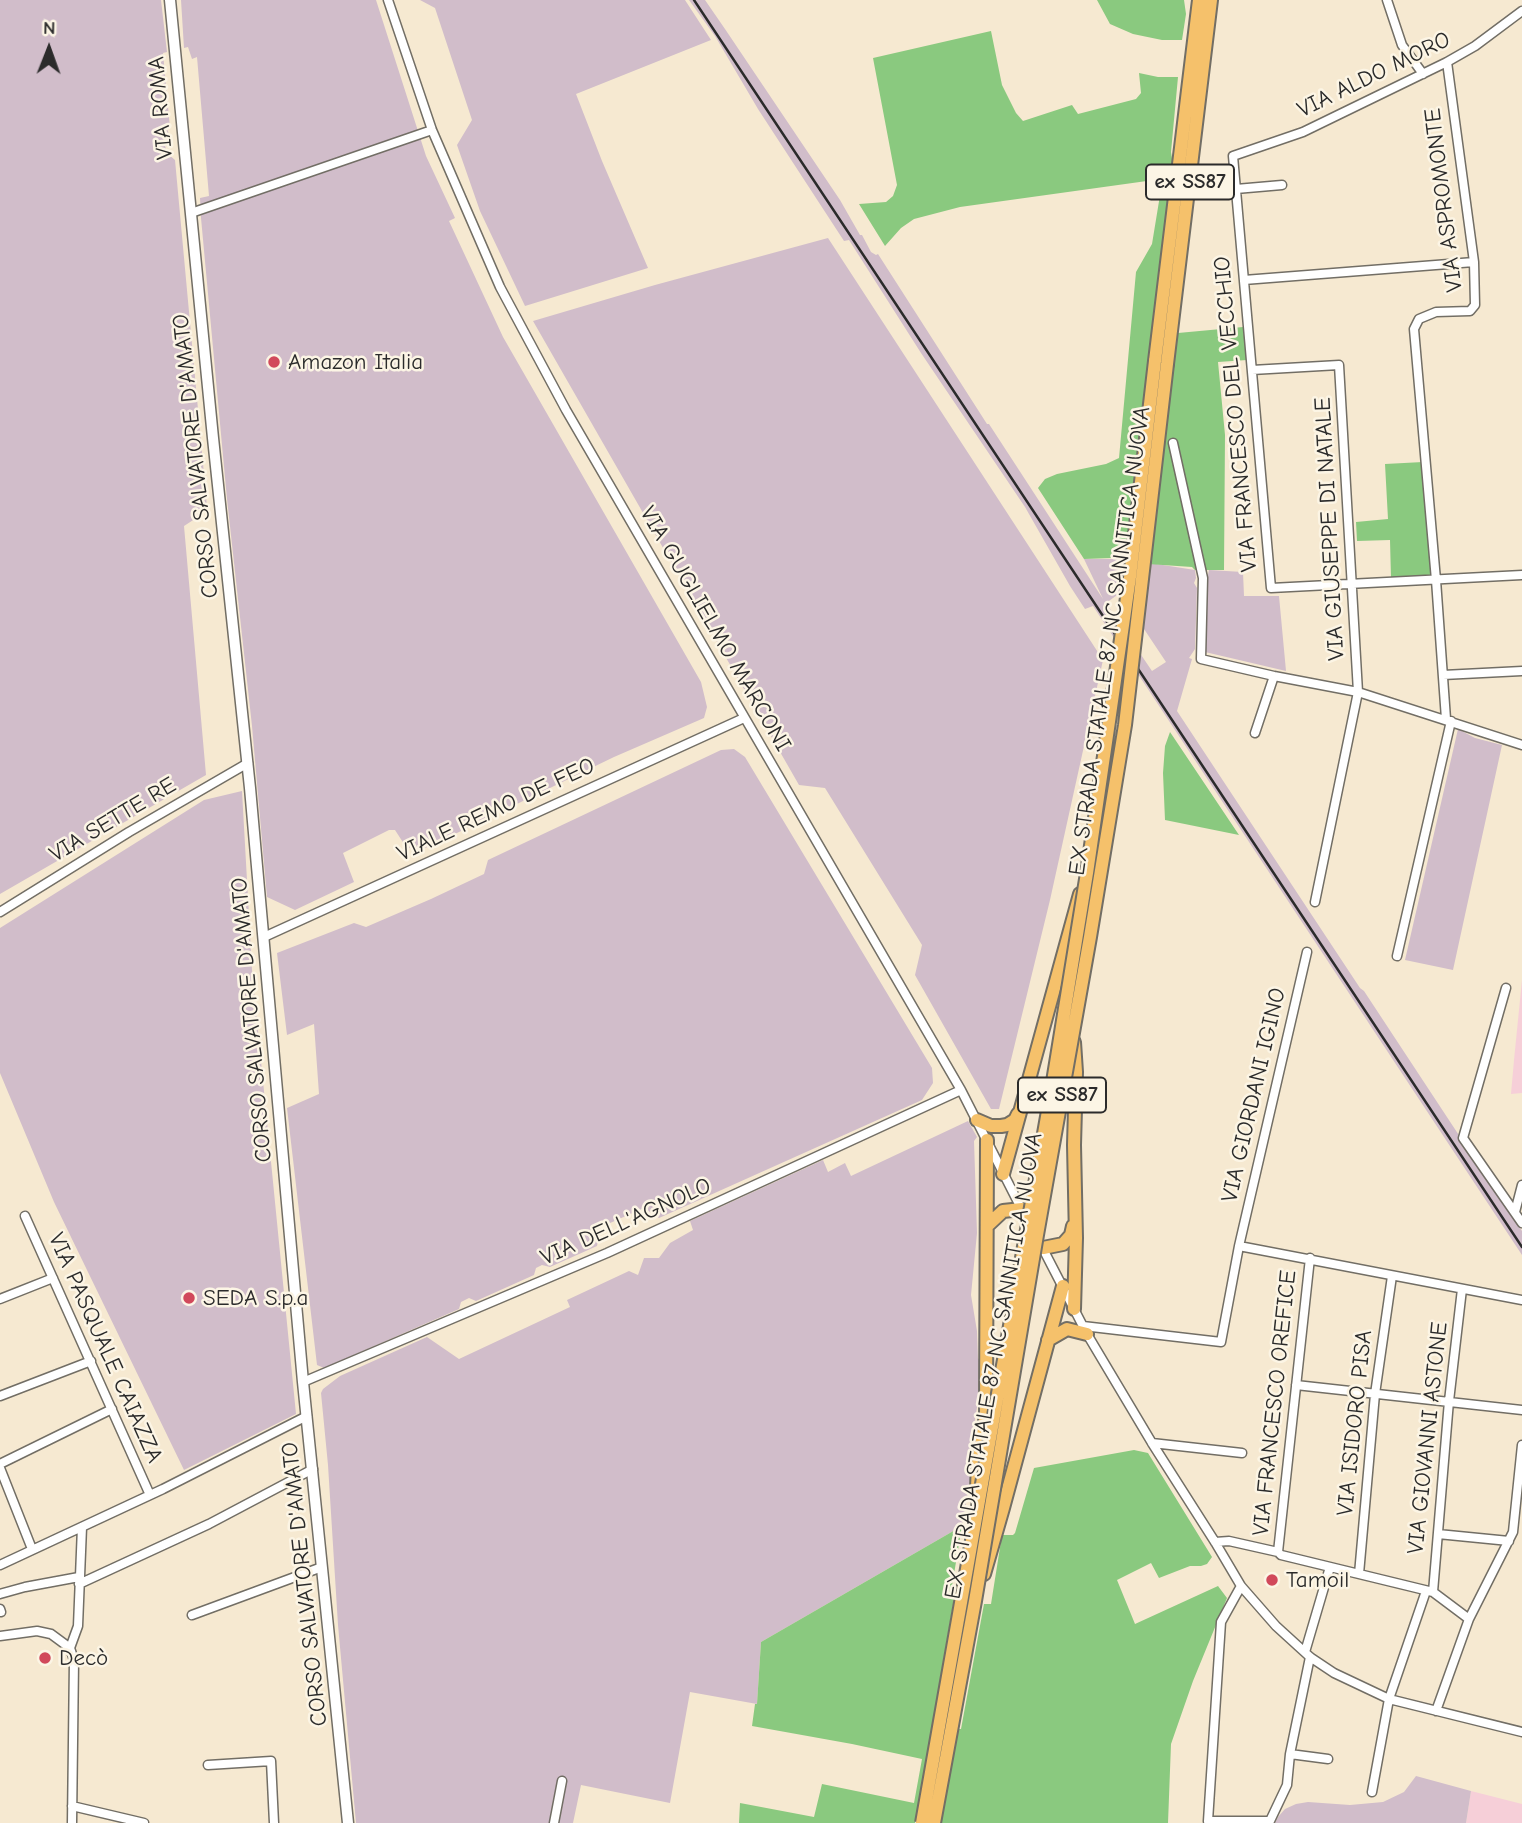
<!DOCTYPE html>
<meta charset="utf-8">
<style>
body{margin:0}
#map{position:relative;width:1522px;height:1823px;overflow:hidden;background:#f6e9d1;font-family:"Comic Neue",sans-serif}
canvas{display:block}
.north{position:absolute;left:14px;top:14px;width:70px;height:70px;-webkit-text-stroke:5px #fcf5e5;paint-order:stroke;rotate:1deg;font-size:19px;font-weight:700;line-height:28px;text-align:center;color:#2b2b2b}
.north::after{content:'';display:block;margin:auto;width:24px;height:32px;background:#2b2b2b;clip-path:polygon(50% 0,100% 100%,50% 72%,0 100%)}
</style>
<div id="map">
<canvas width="1522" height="1823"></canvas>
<div class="north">N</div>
</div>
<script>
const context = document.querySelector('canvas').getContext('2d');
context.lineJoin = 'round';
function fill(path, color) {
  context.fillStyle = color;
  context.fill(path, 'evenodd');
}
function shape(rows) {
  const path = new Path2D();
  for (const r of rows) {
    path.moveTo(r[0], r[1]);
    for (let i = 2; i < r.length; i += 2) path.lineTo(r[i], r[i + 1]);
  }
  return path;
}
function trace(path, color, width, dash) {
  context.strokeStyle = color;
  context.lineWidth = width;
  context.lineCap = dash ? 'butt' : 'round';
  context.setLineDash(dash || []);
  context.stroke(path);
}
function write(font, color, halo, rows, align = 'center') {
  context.font = font + ' "Comic Neue",sans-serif';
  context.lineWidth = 5;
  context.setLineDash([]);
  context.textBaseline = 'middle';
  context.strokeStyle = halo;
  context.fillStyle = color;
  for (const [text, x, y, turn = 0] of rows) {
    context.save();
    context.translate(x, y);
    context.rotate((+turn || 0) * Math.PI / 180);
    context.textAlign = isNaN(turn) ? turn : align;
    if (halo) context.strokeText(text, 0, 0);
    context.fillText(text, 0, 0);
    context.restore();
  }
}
const built = shape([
 [1522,980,1522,1093,1511,1094,1514,1060],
 [1471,1791,1522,1804,1522,1823,1466,1823]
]);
const industrial = shape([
 [0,0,161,0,167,52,163,53,170,128,167,129,171,139,171,144,165,146,168,154,175,160,207,507,204,513,184,526,206,775,0,894],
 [181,0,376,0,426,156,455,218,449,221,503,337,701,682,707,707,704,718,614,757,428,847,417,850,406,847,395,830,389,830,343,853,354,882,295,910,267,897,252,726,227,499,201,218,200,198,209,196,197,57,192,59,188,47,184,48],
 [420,0,685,0,711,40,576,94,602,161,648,268,525,306,480,211,457,145,472,120,435,8],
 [689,0,705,0,725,29,840,200,860,235,862,235,871,252,876,255,878,254,987,424,989,424,1103,599,1084,559,1124,559,1195,570,1196,578,1194,583,1197,588,1195,649,1189,658,1192,659,1177,711,1360,988,1364,991,1522,1231,1522,1255,1093,606,1085,609,1070,586,1025,507,921,353,849,240,844,241,758,109,715,36],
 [1120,593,1166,662,1152,671,1106,603],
 [828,238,1103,660,1050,900,999,1109,991,1109,915,975,922,945,825,788,799,785,533,321,655,285],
 [1209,570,1243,572,1244,596,1279,596,1286,671,1205,652,1206,584],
 [1458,729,1475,738,1502,745,1453,970,1405,960],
 [734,749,745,757,932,1068,933,1083,922,1100,659,1218,644,1208,601,1227,597,1246,550,1267,542,1265,536,1268,534,1275,476,1301,469,1298,461,1302,459,1309,324,1368,317,1365,287,1108,319,1094,314,1024,287,1035,277,953,354,923,366,927,431,899,484,874,488,860,721,750],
 [242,791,252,970,296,1414,184,1470,54,1202,0,1073,0,928,204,800],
 [968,1121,977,1137,974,1141,977,1233,971,1295,977,1331,978,1359,981,1358,981,1383,967,1468,972,1470,962,1526,761,1642,757,1704,690,1692,670,1803,581,1785,573,1823,356,1823,338,1625,328,1465,321,1393,323,1389,340,1376,427,1337,459,1359,570,1307,567,1300,629,1271,638,1275,644,1258,659,1258,670,1243,693,1230,690,1221,823,1160,828,1172,845,1163,851,1176],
 [1416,1776,1471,1791,1466,1823,1275,1823,1278,1817,1285,1809,1296,1804,1308,1802,1350,1805,1383,1802,1404,1792]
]);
const green = shape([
 [1097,0,1184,0,1186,14,1182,40,1162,40,1133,34,1110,24],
 [991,31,1002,85,1016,113,1023,121,1072,105,1078,114,1136,99,1141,93,1139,73,1158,77,1178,77,1171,152,1173,165,1152,334,1178,333,1243,327,1247,360,1218,362,1225,435,1224,570,1195,570,1192,567,1148,564,1112,558,1084,559,1038,488,1045,479,1057,474,1106,464,1119,458,1136,272,1152,244,1162,183,1154,180,960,207,914,219,901,228,885,246,859,204,886,202,893,196,897,185,873,58],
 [1423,462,1431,575,1391,578,1390,540,1357,541,1356,522,1388,519,1385,464],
 [1170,732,1239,835,1165,820,1163,773,1165,746],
 [1134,1450,1148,1453,1212,1557,1207,1564,1201,1566,1190,1566,1159,1578,1151,1563,1117,1580,1135,1624,1218,1586,1227,1598,1193,1681,1171,1744,1168,1823,940,1823,956,1729,961,1729,984,1604,991,1604,1002,1535,1013,1535,1015,1533,1034,1468],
 [962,1526,950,1598,954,1599,915,1823,739,1823,740,1803,814,1817,822,1784,914,1803,922,1759,852,1744,752,1726,755,1704,757,1704,761,1642]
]);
const minor = shape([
 [388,0,432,130,500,287,566,410,961,1090,1023,1212],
 [1387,0,1402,45,1423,74],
 [1522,11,1475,46,1447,62,1303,132,1233,156,1271,588,1522,575],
 [1236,189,1282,185],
 [191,213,432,130],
 [1244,280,1474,262],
 [1252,370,1339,365,1358,692,1315,902],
 [1173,443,1203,578,1201,659,1274,676,1358,692,1522,745],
 [1443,675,1522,671],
 [1446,719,1436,580,1414,329,1419,319,1436,312,1470,311,1475,305,1474,262,1447,62],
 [1255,733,1274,676],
 [0,912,129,832,248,763],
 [264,937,744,718],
 [1397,956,1451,721],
 [1506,988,1463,1138,1522,1223],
 [1515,1212,1522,1185],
 [25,1216,150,1495],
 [1041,1245,1087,1334,1152,1443,1215,1542,1241,1586,1276,1626,1310,1657,1334,1673,1389,1699,1522,1732],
 [1239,1246,1522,1300],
 [0,1299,53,1278],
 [1083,1326,1221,1342,1239,1246,1307,952],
 [303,1382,607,1253,961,1090],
 [1296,1385,1522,1410],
 [0,1396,91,1361],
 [1152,1443,1242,1453],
 [0,1464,112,1409],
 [0,1468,32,1549],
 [1438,1534,1509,1541],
 [1215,1542,1229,1541,1278,1552,1281,1555,1433,1592,1469,1619],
 [1278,1552,1310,1258],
 [0,1565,163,1489,307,1416],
 [1359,1574,1375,1394,1392,1276],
 [79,1584,209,1524,313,1469],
 [1241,1586,1221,1622,1208,1821,1269,1821],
 [1433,1592,1449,1401,1462,1289],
 [0,1594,25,1587,79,1577],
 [0,1609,1,1612],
 [192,1615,322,1567],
 [0,1636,37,1631,51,1634,70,1648,74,1660,72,1823],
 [70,1648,78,1626,82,1527],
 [1305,1652,1330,1567],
 [1436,1711,1469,1619,1513,1532,1522,1445],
 [1290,1754,1328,1759],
 [208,1765,271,1761,274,1823],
 [1372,1792,1389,1699,1426,1591],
 [72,1806,144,1823],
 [554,1823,562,1781],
 [1269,1823,1287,1785,1290,1754,1310,1657]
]);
const tertiary = shape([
 [170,0,213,438,250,788,303,1382,348,1823]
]);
const trunk = shape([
 [1155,361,1199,0],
 [1167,364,1211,0],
 [1074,1042,1076,1072,1074,1145,1076,1238,1074,1309],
 [977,1120,991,1126,1001,1126,1007,1125,1015,1120,1018,1114],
 [1003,1174,1080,894],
 [987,1226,1003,1211,1022,1209],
 [1043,1248,1063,1244,1071,1235,1073,1226],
 [1048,1340,1067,1329,1087,1334],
 [977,1488,978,1463,986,1415,987,1140],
 [984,1574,1003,1508,1063,1286]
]);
const rail = shape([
 [694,0,1522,1247]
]);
const trunkBridge = shape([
 [922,1823,1051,1094,1087,873,1130,577,1155,361],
 [934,1823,975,1601,1037,1235,1090,937,1125,725,1167,364]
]);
const markers = [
 [274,362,7,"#d1495b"],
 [189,1298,7,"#d1495b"],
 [1272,1580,7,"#d1495b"],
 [45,1658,7,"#d1495b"]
];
const shields = [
 [1190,182,88],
 [1062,1095,88]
];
const shieldNames = [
 ["ex SS87",1190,182],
 ["ex SS87",1062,1095]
];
const streetNames = [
 ["VIA ALDO MORO",1374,75,-26],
 ["VIA ROMA",161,108,-95],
 ["VIA ASPROMONTE",1444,200,-97],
 ["VIA FRANCESCO DEL VECCHIO",1236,414,-95],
 ["CORSO SALVATORE D'AMATO",196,456,-96],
 ["VIA GIUSEPPE DI NATALE",1330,529,-93],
 ["VIA GUGLIELMO MARCONI",715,629,60],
 ["EX STRADA STATALE 87 NC SANNITICA NUOVA",1110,641,-82],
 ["VIALE REMO DE FEO",496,810,-25],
 ["VIA SETTE RE",113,820,-31],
 ["CORSO SALVATORE D'AMATO",252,1020,-95],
 ["VIA GIORDANI IGINO",1254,1095,-77],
 ["VIA DELL'AGNOLO",626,1222,-24],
 ["VIA PASQUALE CAIAZZA",105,1348,66],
 ["EX STRADA STATALE 87 NC SANNITICA NUOVA",994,1366,-80],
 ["VIA FRANCESCO OREFICE",1275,1403,-84],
 ["VIA ISIDORO PISA",1355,1423,-84],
 ["VIA GIOVANNI ASTONE",1428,1438,-84],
 ["CORSO SALVATORE D'AMATO",305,1584,-96]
];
const poiNames = [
 ["Amazon Italia",288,362],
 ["SEDA S.p.a",203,1298],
 ["Tamoil",1286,1580],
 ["Decò",59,1658]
];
fill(built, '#f6cfd8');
fill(industrial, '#d1bdca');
fill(green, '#8ac97f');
trace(minor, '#726e65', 11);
trace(tertiary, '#726e65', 13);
trace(trunk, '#726e65', 16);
trace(minor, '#fff', 8);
trace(tertiary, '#fff', 10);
trace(trunk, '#f5c16b', 12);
trace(rail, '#2b2b2b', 2.5);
trace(trunkBridge, '#726e65', 16, []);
trace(trunkBridge, '#f5c16b', 12);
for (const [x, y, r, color] of markers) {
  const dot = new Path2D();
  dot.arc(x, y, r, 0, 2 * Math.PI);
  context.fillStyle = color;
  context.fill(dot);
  trace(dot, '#fcf5e5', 2.5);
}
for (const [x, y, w] of shields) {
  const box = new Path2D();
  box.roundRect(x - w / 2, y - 17.5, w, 35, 5);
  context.fillStyle = '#fcf5e5';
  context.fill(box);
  trace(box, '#2b2b2b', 2);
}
write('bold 21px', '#2b2b2b', null, shieldNames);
write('23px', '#2b2b2b', '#fcf5e5', streetNames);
write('23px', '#2b2b2b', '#fcf5e5', poiNames, 'left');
</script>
